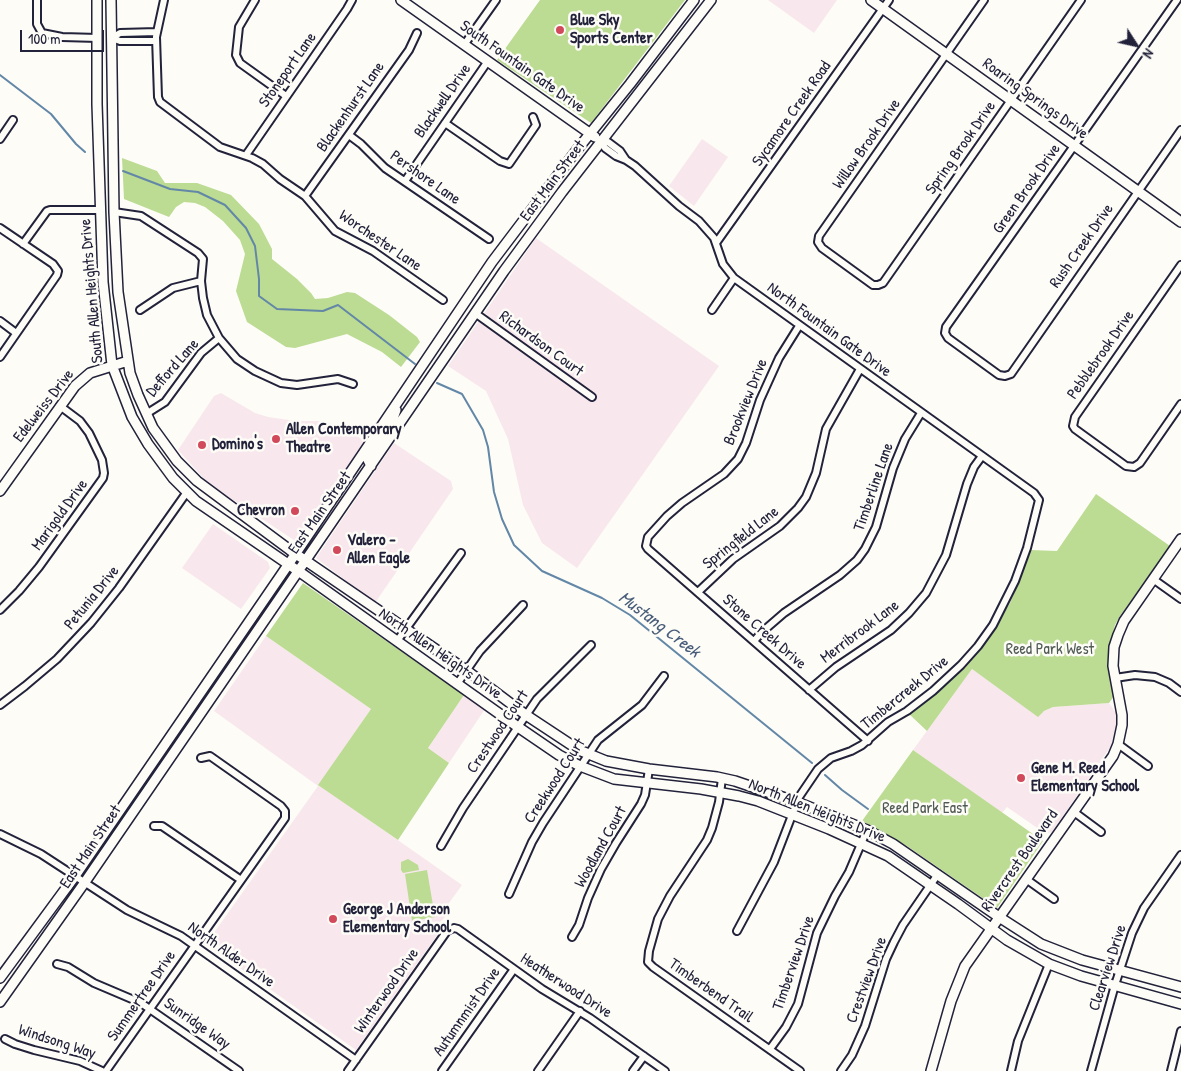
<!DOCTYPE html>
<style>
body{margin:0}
#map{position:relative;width:1181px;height:1071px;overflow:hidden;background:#fdfcf7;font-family:"Patrick Hand",sans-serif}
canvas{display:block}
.north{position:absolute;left:1111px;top:20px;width:50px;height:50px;-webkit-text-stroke:4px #fdfcf7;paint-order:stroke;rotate:125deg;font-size:14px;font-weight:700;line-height:20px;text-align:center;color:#22223b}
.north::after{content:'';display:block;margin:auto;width:18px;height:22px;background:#22223b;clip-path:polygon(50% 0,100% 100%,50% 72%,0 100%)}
.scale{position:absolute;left:20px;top:30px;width:84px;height:22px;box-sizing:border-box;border:2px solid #22223b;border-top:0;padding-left:6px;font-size:15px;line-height:18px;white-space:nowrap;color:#22223b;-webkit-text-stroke:4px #fdfcf7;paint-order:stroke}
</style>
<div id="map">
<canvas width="1181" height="1071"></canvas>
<div class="north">N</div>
<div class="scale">100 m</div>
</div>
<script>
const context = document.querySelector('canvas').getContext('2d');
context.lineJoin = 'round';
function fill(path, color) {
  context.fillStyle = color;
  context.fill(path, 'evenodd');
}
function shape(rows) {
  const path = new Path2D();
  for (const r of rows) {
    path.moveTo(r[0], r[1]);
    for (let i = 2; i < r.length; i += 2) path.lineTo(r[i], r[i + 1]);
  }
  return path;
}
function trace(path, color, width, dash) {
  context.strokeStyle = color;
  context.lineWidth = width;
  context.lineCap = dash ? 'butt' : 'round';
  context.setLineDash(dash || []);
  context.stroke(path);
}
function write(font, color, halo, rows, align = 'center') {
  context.font = font + ' "Patrick Hand",sans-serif';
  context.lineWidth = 5;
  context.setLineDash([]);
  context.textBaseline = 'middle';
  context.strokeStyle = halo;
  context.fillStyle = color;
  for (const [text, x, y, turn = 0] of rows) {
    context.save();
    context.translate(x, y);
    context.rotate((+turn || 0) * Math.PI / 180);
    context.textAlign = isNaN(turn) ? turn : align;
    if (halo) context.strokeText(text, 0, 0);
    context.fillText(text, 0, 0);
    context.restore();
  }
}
const built = shape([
 [768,0,837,0,814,33],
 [702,139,728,157,694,206,669,186],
 [536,238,719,366,577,568,542,543,523,505,508,439,486,391,448,366],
 [221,393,255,413,268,417,296,421,323,421,341,427,365,441,297,542,209,484,178,450,214,396],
 [394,443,451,481,453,489,375,603,316,558],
 [213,524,268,562,270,568,241,609,182,568],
 [266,636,371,709,319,785,462,885,444,910,447,915,439,923,438,934,356,1050,206,944,318,786,214,711],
 [972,669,1038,716,1044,711,1053,707,1109,703,1116,713,1116,724,1111,746,1052,832,1046,834,1007,807,1002,813,913,750],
 [464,695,485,709,449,763,428,748]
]);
const green = shape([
 [540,0,685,0,591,123,497,60],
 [122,158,157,171,165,183,197,183,231,195,259,224,272,249,272,259,297,279,311,293,315,299,328,298,347,292,355,293,389,315,417,337,420,342,401,367,382,352,347,334,295,348,286,347,247,322,236,291,245,254,240,240,223,221,205,207,195,203,184,202,176,207,169,217,124,199],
 [1096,494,1170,546,1120,616,1115,625,1108,655,1114,695,1112,699,1109,703,1053,707,1044,711,1038,717,972,669,927,731,908,713,942,689,967,665,988,639,1010,603,1021,577,1030,550,1057,551],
 [303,583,464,695,428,748,449,763,398,840,318,785,371,709,266,636],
 [913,750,1043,841,997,908,907,846,862,821],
 [408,859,418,865,419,870,403,873,401,870,401,862],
 [427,870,435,917,412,921,405,874]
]);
const stream = shape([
 [0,75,51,114,76,144,85,152],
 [123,171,170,189,198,192,225,205,246,228,255,246,259,279,259,296,277,309,323,311,338,305,415,364],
 [437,383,462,394,483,430,488,447,494,492,502,519,514,545,542,571,602,598,630,615,812,763],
 [825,775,842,790,868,809]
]);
const street = shape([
 [37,0,37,24,42,33,62,37,98,38],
 [164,0,156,37,158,97,160,102,220,147,252,158,263,164,280,179,305,196,335,231,373,251,443,300],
 [255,0,239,27,236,55,240,63,286,96],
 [984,0,819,236,818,242,822,248,873,285,878,285,883,283,1081,0],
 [1177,0,946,327,945,333,948,338,999,375,1005,376,1011,374,1181,130],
 [112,38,120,33,157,32],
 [112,38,120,41,156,41],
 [464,45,496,0],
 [445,123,500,161,509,164,536,125,533,117],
 [349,135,361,144,385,168,489,239],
 [0,139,13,120],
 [601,141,605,148,616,156,626,160,635,166,679,206,699,221,714,238,723,264,734,278,1034,493,1039,500,1027,548,1015,581,993,625,978,646,961,665,933,691,907,711,888,722,862,745,851,751,831,758,818,769,799,797,774,862,737,931],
 [601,141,608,142,620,151,626,160],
 [246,155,347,9,352,0],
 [405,181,488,61],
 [305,196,409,50,417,33],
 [114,212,141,216,198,253,203,259,201,281,203,298,207,315,219,338,237,359,255,371,281,383,297,385,338,379,353,384],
 [0,228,53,264,58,271,57,275,0,357],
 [716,243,889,0],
 [23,244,47,211,50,210,100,210],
 [1181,265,1075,417,1073,426,1075,429,1126,466,1134,467,1140,463,1181,404],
 [140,310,173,288,201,281],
 [712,310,734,278],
 [475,313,592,397],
 [0,321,16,333],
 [799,326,779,358,760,400,746,443,738,459,724,474,682,503,667,516,648,537,646,546,648,549,868,741],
 [146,414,165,402,201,353,219,338],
 [1153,579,1181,599],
 [698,592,733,559,780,526,798,508,806,497,816,473,826,429,860,369],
 [0,610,19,591,39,567,103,478,104,473,102,460,89,433,80,421,60,406],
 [397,641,461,553],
 [754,641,762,632,784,613,840,575,857,560,865,549,876,527,893,468,905,439,921,413],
 [1115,678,1135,675,1155,677,1169,683,1181,692],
 [457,684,480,651,523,605],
 [809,690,836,667,891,630,909,613,926,593,946,555,967,484,974,467,982,456],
 [0,705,25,686,57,659,91,623,119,588,187,492],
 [1118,744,1148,766],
 [722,778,719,802,712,828,707,840,670,896,658,919,649,951,648,962,653,967,800,1071],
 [1074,812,1101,832],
 [154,826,162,826,241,880],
 [0,834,41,854,127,910,181,936,356,1060],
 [441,846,463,808,537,699,591,645],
 [1026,879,1054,899],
 [509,894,532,842,543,823,598,740,642,705,664,676],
 [572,937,579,925,588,898,601,869,616,843,641,804,645,795,649,769],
 [57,964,68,967,94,983,141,1003,239,1071],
 [5,1039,15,1044,34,1050,80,1061,102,1071],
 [770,1049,786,1027,798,1004,817,933,835,896,849,872,867,830],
 [106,1071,285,818,285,811,281,806,210,756,201,758],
 [348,1071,447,931,454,928,458,929,542,989,590,1018,665,1071],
 [442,1071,514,969],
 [538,1071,580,1011],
 [633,1071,644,1056],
 [841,1071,852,1055,865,1026,886,959,894,942,903,925,938,874],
 [1011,1071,1018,1041,1049,964],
 [1091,1071,1115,985,1132,933,1144,908,1181,855],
 [1171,1071,1181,1031]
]);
const secondary = shape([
 [97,0,97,104,103,282,112,365,132,417,148,444,173,478,196,501,304,575,518,727,559,755,580,766,614,779,701,789,739,796,758,801,829,829,888,856,958,904,1007,940,1049,964,1081,976,1181,1004],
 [111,0,114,212,118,292,130,373,138,395,153,428,177,461,197,481,290,550,466,670,526,715,579,750,606,761,622,764,649,769,717,777,735,781,797,802,867,830,893,844,999,917,1041,944,1082,960,1181,987],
 [401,0,595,137],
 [871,0,1181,222],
 [371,466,368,460,370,455,391,424,396,410],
 [0,491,75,386,90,373,128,361],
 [0,978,75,876,288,565,492,262,576,151,630,84,694,0],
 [0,1002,85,882,504,271,562,192,711,0],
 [931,1071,951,1001,965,966,1113,756,1118,744,1122,725,1122,715,1113,666,1114,647,1118,635,1124,621,1181,539]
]);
const markers = [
 [560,30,5,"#d1495b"],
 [276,439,5,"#d1495b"],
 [202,445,5,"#d1495b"],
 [295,511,5,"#d1495b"],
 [337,550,5,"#d1495b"],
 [1021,778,5,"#d1495b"],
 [333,919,5,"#d1495b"]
];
const poiNames = [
 ["Blue Sky",570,21],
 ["Sports Center",570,39],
 ["Allen Contemporary",286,430],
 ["Theatre",286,448],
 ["Domino's",212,445],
 ["Chevron",285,511,"right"],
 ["Valero -",347,541],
 ["Allen Eagle",347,559],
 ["Gene M. Reed",1031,769],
 ["Elementary School",1031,787],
 ["George J Anderson",343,910],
 ["Elementary School",343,928]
];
const streetNames = [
 ["South Fountain Gate Drive",522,67,35],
 ["Stoneport Lane",288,70,-55],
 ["Roaring Springs Drive",1035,99,36],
 ["Blackwell Drive",443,101,-55],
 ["Blackenhurst Lane",351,107,-55],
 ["Sycamore Creek Road",792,114,-55],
 ["Willow Brook Drive",867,144,-55],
 ["Spring Brook Drive",961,148,-55],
 ["Pershore Lane",425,178,35],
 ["East Main Street",553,181,-53],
 ["Green Brook Drive",1027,189,-55],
 ["Worchester Lane",380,241,34],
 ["Rush Creek Drive",1082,246,-55],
 ["South Allen Heights Drive",92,291,-95],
 ["North Fountain Gate Drive",829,330,36],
 ["Richardson Court",541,344,36],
 ["Pebblebrook Drive",1101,355,-55],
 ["Defford Lane",173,368,-49],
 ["Brookview Drive",746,402,-68],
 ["Edelweiss Drive",44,406,-52],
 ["Timberline Lane",874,487,-71],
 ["East Main Street",320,513,-55],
 ["Marigold Drive",60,515,-54],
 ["Springfield Lane",741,538,-38],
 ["Petunia Drive",92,598,-51],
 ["Stone Creek Drive",764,632,41],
 ["Merribrook Lane",860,632,-37],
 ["North Allen Heights Drive",440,654,35],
 ["Timbercreek Drive",905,693,-39],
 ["Crestwood Court",498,732,-56],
 ["Creekwood Court",555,781,-57],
 ["North Allen Heights Drive",817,811,22],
 ["East Main Street",91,847,-56],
 ["Woodland Court",601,847,-61],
 ["Rivercrest Boulevard",1020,861,-55],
 ["North Alder Drive",231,955,35],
 ["Timberview Drive",794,963,-71],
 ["Clearview Drive",1108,968,-72],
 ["Crestview Drive",867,980,-70],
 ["Heatherwood Drive",566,986,33],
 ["Winterwood Drive",387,991,-55],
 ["Timberbend Trail",711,991,35],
 ["Summertree Drive",142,996,-55],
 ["Autumnmist Drive",467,1012,-55],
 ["Sunridge Way",197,1024,35],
 ["Windsong Way",57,1042,18]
];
const parkNames = [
 ["Reed Park West",1050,650],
 ["Reed Park East",925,809]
];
const waterNames = [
 ["Mustang Creek",659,625,37]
];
fill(built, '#f8e8ed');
fill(green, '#bcdb93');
trace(stream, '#6387a7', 2);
trace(street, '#22223b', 10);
trace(secondary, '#22223b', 12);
trace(street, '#fdfcf7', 6);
trace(secondary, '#fdfcf7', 9);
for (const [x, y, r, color] of markers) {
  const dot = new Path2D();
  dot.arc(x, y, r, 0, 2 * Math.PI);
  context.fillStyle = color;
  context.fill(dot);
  trace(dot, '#fdfcf7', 2);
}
write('bold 16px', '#22223b', '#fdfcf7', poiNames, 'left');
write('16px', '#22223b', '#fdfcf7', streetNames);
write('16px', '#505a55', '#fdfcf7', parkNames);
write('italic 18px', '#485d7a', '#fdfcf7', waterNames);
</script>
